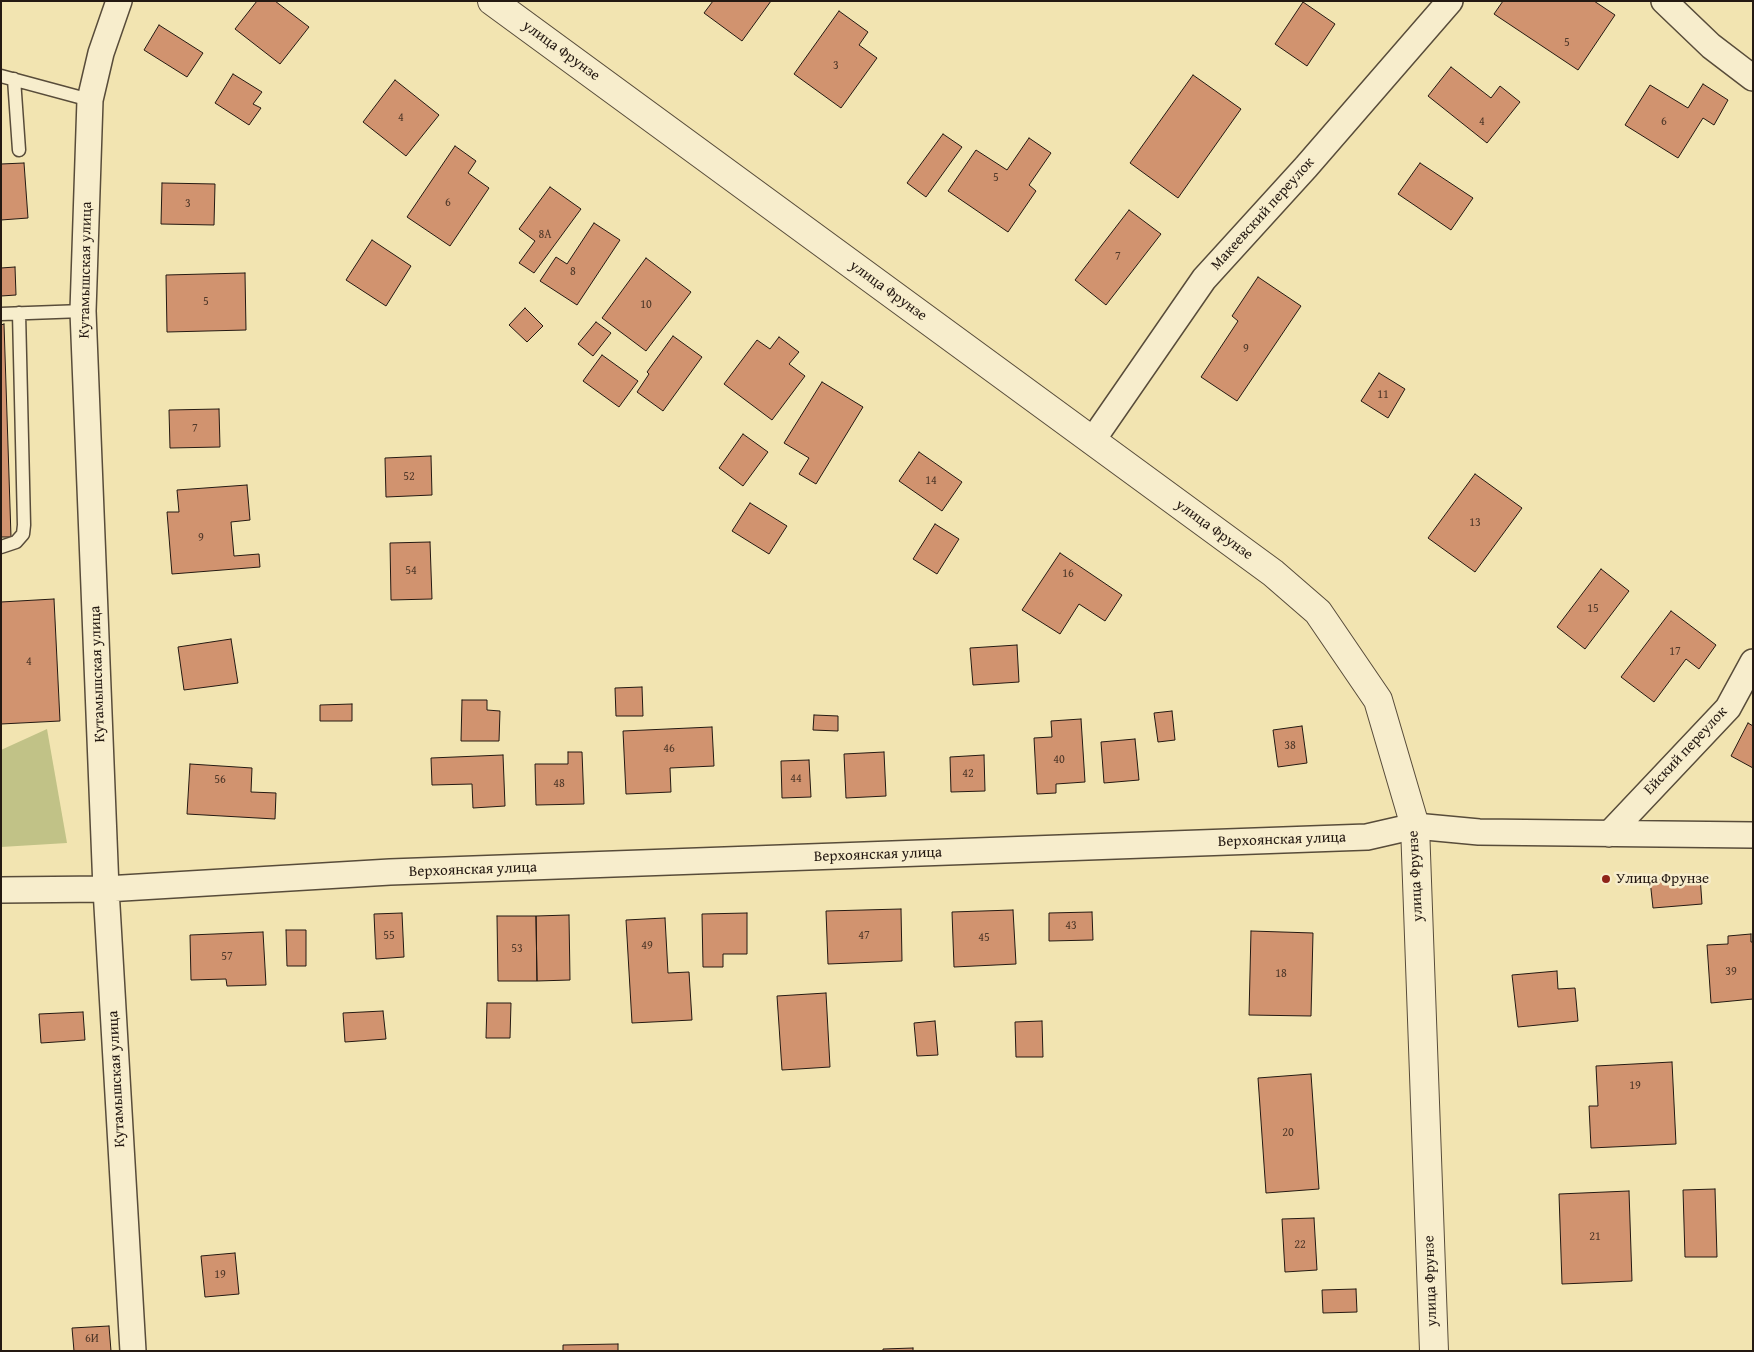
<!DOCTYPE html>
<meta charset="utf-8">
<style>
body{margin:0}
#map{position:relative;width:1754px;height:1352px;overflow:hidden;background:#f2e4b1;font-family:"Gentium Book Plus",serif}
canvas{display:block}
.frame{position:absolute;inset:0;border:2px solid #241912;pointer-events:none}
</style>
<div id="map">
<canvas width="1754" height="1352"></canvas>
<div class="frame"></div>
</div>
<script>
const context = document.querySelector('canvas').getContext('2d');
context.lineJoin = 'round';
function fill(path, color) {
  context.fillStyle = color;
  context.fill(path, 'evenodd');
}
function shape(rows) {
  const path = new Path2D();
  for (const r of rows) {
    path.moveTo(r[0], r[1]);
    for (let i = 2; i < r.length; i += 2) path.lineTo(r[i], r[i + 1]);
  }
  return path;
}
function trace(path, color, width, dash) {
  context.strokeStyle = color;
  context.lineWidth = width;
  context.lineCap = dash ? 'butt' : 'round';
  context.setLineDash(dash || []);
  context.stroke(path);
}
function write(font, color, halo, rows, align = 'center') {
  context.font = font + ' "Gentium Book Plus",serif';
  context.lineWidth = 5;
  context.setLineDash([]);
  context.textBaseline = 'middle';
  context.strokeStyle = halo;
  context.fillStyle = color;
  for (const [text, x, y, turn = 0] of rows) {
    context.save();
    context.translate(x, y);
    context.rotate((+turn || 0) * Math.PI / 180);
    context.textAlign = isNaN(turn) ? turn : align;
    if (halo) context.strokeText(text, 0, 0);
    context.fillText(text, 0, 0);
    context.restore();
  }
}
const green = shape([
 [47,729,67,843,1,847,1,750]
]);
const building = shape([
 [257,1,275,1,309,27,280,64,235,29,257,1],
 [713,1,771,1,742,41,704,13,713,1],
 [1503,1,1594,1,1615,15,1578,70,1494,14,1503,1],
 [1303,2,1335,24,1307,66,1275,44,1303,2],
 [839,11,868,32,859,45,877,58,841,108,794,74,839,11],
 [159,25,203,53,187,77,144,50,159,25],
 [1451,67,1491,98,1500,86,1520,102,1487,143,1428,96,1451,67],
 [233,74,262,92,253,104,261,108,249,125,215,103,233,74],
 [1193,75,1241,109,1178,198,1130,163,1193,75],
 [395,80,439,115,406,156,363,122,395,80],
 [1703,84,1728,100,1714,125,1703,118,1678,158,1625,125,1650,85,1688,108,1703,84],
 [943,134,962,147,926,197,907,183,943,134],
 [1029,138,1051,153,1029,185,1036,191,1008,232,948,191,976,150,1007,170,1029,138],
 [455,146,476,161,468,173,489,188,450,246,407,217,455,146],
 [24,163,28,218,1,220,1,164,24,163],
 [1420,163,1473,198,1451,230,1398,194,1420,163],
 [162,183,215,184,214,225,161,224,162,183],
 [550,187,581,209,534,273,519,263,535,241,519,229,550,187],
 [1129,210,1161,234,1106,305,1075,280,1129,210],
 [594,223,620,240,577,305,540,281,556,257,567,264,594,223],
 [372,240,411,266,386,306,346,280,372,240],
 [646,258,691,292,646,351,602,318,646,258],
 [15,267,16,295,1,296,1,268,15,267],
 [245,273,246,330,167,332,166,275,245,273],
 [1258,277,1301,306,1237,401,1201,377,1238,321,1232,316,1258,277],
 [525,308,543,326,527,342,509,325,525,308],
 [596,322,611,333,593,356,578,344,596,322],
 [4,324,11,537,1,537,1,325,4,324],
 [673,336,702,357,663,411,637,392,649,374,647,372,673,336],
 [779,337,799,352,789,364,805,376,772,420,724,384,757,340,770,349,779,337],
 [602,355,638,381,619,407,583,381,602,355],
 [1379,373,1405,389,1388,418,1361,401,1379,373],
 [822,382,863,407,816,484,799,474,809,458,784,443,822,382],
 [219,409,220,447,170,448,169,410,219,409],
 [743,434,768,452,743,486,719,468,743,434],
 [919,452,962,482,942,511,899,481,919,452],
 [431,456,432,495,386,497,385,458,431,456],
 [1475,474,1522,508,1475,572,1428,538,1475,474],
 [247,485,250,520,231,522,234,556,259,554,260,567,172,574,167,512,179,512,177,490,247,485],
 [750,503,787,526,769,554,732,531,750,503],
 [935,524,959,539,937,574,913,559,935,524],
 [430,542,432,599,391,600,390,543,430,542],
 [1060,553,1122,595,1105,621,1079,604,1060,634,1022,610,1060,553],
 [1601,569,1629,591,1585,649,1557,627,1601,569],
 [54,599,60,721,1,724,1,602,54,599],
 [1671,611,1716,645,1699,669,1686,659,1654,702,1621,677,1671,611],
 [231,639,238,683,184,690,178,647,231,639],
 [1017,645,1019,682,973,685,970,648,1017,645],
 [642,687,643,716,616,716,615,688,642,687],
 [462,700,487,700,487,710,500,711,499,741,461,741,462,700],
 [352,704,352,721,320,721,320,705,352,704],
 [1172,711,1175,740,1158,742,1154,713,1172,711],
 [814,715,838,716,838,731,813,730,814,715],
 [1081,719,1085,782,1056,784,1056,793,1037,794,1034,738,1052,737,1051,721,1081,719],
 [1748,723,1753,726,1753,768,1731,756,1748,723],
 [1302,726,1307,763,1278,767,1273,730,1302,726],
 [712,727,714,766,670,768,671,792,626,794,623,731,712,727],
 [1135,739,1139,780,1104,783,1101,742,1135,739],
 [568,752,582,752,584,804,536,805,535,764,568,764,568,752],
 [884,752,886,796,846,798,844,754,884,752],
 [503,755,505,806,473,808,472,784,432,785,431,758,503,755],
 [984,755,985,791,951,792,950,757,984,755],
 [809,760,811,797,782,798,781,761,809,760],
 [190,764,252,768,251,792,276,793,275,819,187,814,190,764],
 [1700,876,1702,904,1653,908,1650,880,1700,876],
 [901,909,902,961,828,964,826,911,901,909],
 [1013,910,1016,964,954,967,952,912,1013,910],
 [1092,912,1093,940,1049,941,1049,913,1092,912],
 [402,913,404,957,376,959,374,914,402,913],
 [747,913,747,954,723,954,723,967,703,967,702,914,747,913],
 [569,915,570,980,537,981,536,916,569,915],
 [497,916,536,916,537,981,498,981,497,916],
 [665,918,668,973,689,972,692,1020,632,1023,626,920,665,918],
 [286,930,306,930,306,966,287,966,286,930],
 [1251,931,1313,933,1311,1016,1249,1015,1251,931],
 [263,932,266,985,227,986,226,979,191,980,190,935,263,932],
 [1751,934,1751,942,1753,942,1753,999,1711,1003,1707,945,1728,944,1728,936,1751,934],
 [1557,971,1558,989,1575,988,1578,1021,1518,1027,1512,975,1557,971],
 [826,993,830,1067,782,1070,777,996,826,993],
 [487,1003,511,1003,510,1038,486,1038,487,1003],
 [383,1011,386,1039,345,1042,343,1013,383,1011],
 [83,1012,85,1040,41,1043,39,1014,83,1012],
 [935,1021,938,1055,917,1056,914,1023,935,1021],
 [1042,1021,1043,1057,1016,1057,1015,1022,1042,1021],
 [1672,1062,1676,1144,1591,1148,1589,1106,1598,1106,1596,1066,1672,1062],
 [1311,1074,1319,1189,1266,1193,1258,1078,1311,1074],
 [1715,1189,1717,1257,1685,1257,1683,1190,1715,1189],
 [1629,1191,1632,1281,1562,1284,1559,1194,1629,1191],
 [1314,1218,1317,1270,1285,1272,1282,1219,1314,1218],
 [235,1253,239,1294,205,1297,201,1256,235,1253],
 [1356,1289,1357,1312,1323,1313,1322,1290,1356,1289],
 [109,1326,111,1351,74,1351,72,1328,109,1326],
 [618,1344,618,1351,563,1351,563,1345,618,1344],
 [913,1348,913,1351,883,1351,883,1349,913,1348]
]);
const service = shape([
 [1,76,90,100],
 [14,79,19,150],
 [1,314,83,311],
 [1,547,16,542,23,534,24,525,19,313]
]);
const minor = shape([
 [119,1,101,53,90,100,83,311,106,889,133,1351],
 [1664,1,1711,46,1753,78],
 [1092,441,1204,279,1306,167,1450,1],
 [1609,834,1728,708,1753,662],
 [1,890,106,889,390,872,1367,837,1415,826,1479,832,1753,835]
]);
const tertiary = shape([
 [492,1,1273,573,1318,612,1378,700,1415,826,1434,1351]
]);
const markers = [
 [1606,879,5,"#8f2418"]
];
const numberNames = [
 ["5",1567,43],
 ["3",836,66],
 ["4",401,118],
 ["4",1482,122],
 ["6",1664,122],
 ["5",996,178],
 ["6",448,203],
 ["3",188,204],
 ["8А",545,235],
 ["7",1118,257],
 ["8",573,272],
 ["5",206,302],
 ["10",646,305],
 ["9",1246,349],
 ["11",1383,395],
 ["7",195,429],
 ["52",409,477],
 ["14",931,481],
 ["13",1475,523],
 ["9",201,538],
 ["54",411,571],
 ["16",1068,574],
 ["15",1593,609],
 ["17",1675,652],
 ["4",29,662],
 ["38",1290,746],
 ["46",669,749],
 ["40",1059,760],
 ["42",968,774],
 ["44",796,779],
 ["56",220,780],
 ["48",559,784],
 ["43",1071,926],
 ["55",389,936],
 ["47",864,936],
 ["45",984,938],
 ["49",647,946],
 ["53",517,949],
 ["57",227,957],
 ["39",1731,972],
 ["18",1281,974],
 ["19",1635,1086],
 ["20",1288,1133],
 ["21",1595,1237],
 ["22",1300,1245],
 ["19",220,1275],
 ["6И",92,1339]
];
const streetNames = [
 ["улица Фрунзе",561,51,36],
 ["Макеевский переулок",1263,214,-48],
 ["Кутамышская улица",86,270,-89],
 ["улица Фрунзе",888,291,36],
 ["улица Фрунзе",1214,530,36],
 ["Кутамышская улица",98,674,-92],
 ["Ейский переулок",1686,751,-47],
 ["Верхоянская улица",1282,840,-2],
 ["Верхоянская улица",878,855,-2],
 ["Верхоянская улица",473,870,-2],
 ["улица Фрунзе",1416,876,-93],
 ["Кутамышская улица",117,1079,-93],
 ["улица Фрунзе",1431,1281,-92]
];
const poiNames = [
 ["Улица Фрунзе",1616,879]
];
fill(green, '#c1c287');
fill(building, '#d1936f');
trace(building, '#241912', 1);
trace(service, '#584c3a', 15);
trace(minor, '#584c3a', 28);
trace(tertiary, '#584c3a', 30);
trace(service, '#f7edcc', 12);
trace(minor, '#f7edcc', 25);
trace(tertiary, '#f7edcc', 28);
for (const [x, y, r, color] of markers) {
  const dot = new Path2D();
  dot.arc(x, y, r, 0, 2 * Math.PI);
  context.fillStyle = color;
  context.fill(dot);
  trace(dot, '#f7edcc', 2);
}
write('12px', '#4f3829', null, numberNames);
write('15px', '#241912', '#f7edcc', streetNames);
write('15px', '#241912', '#f7edcc', poiNames, 'left');
</script>
